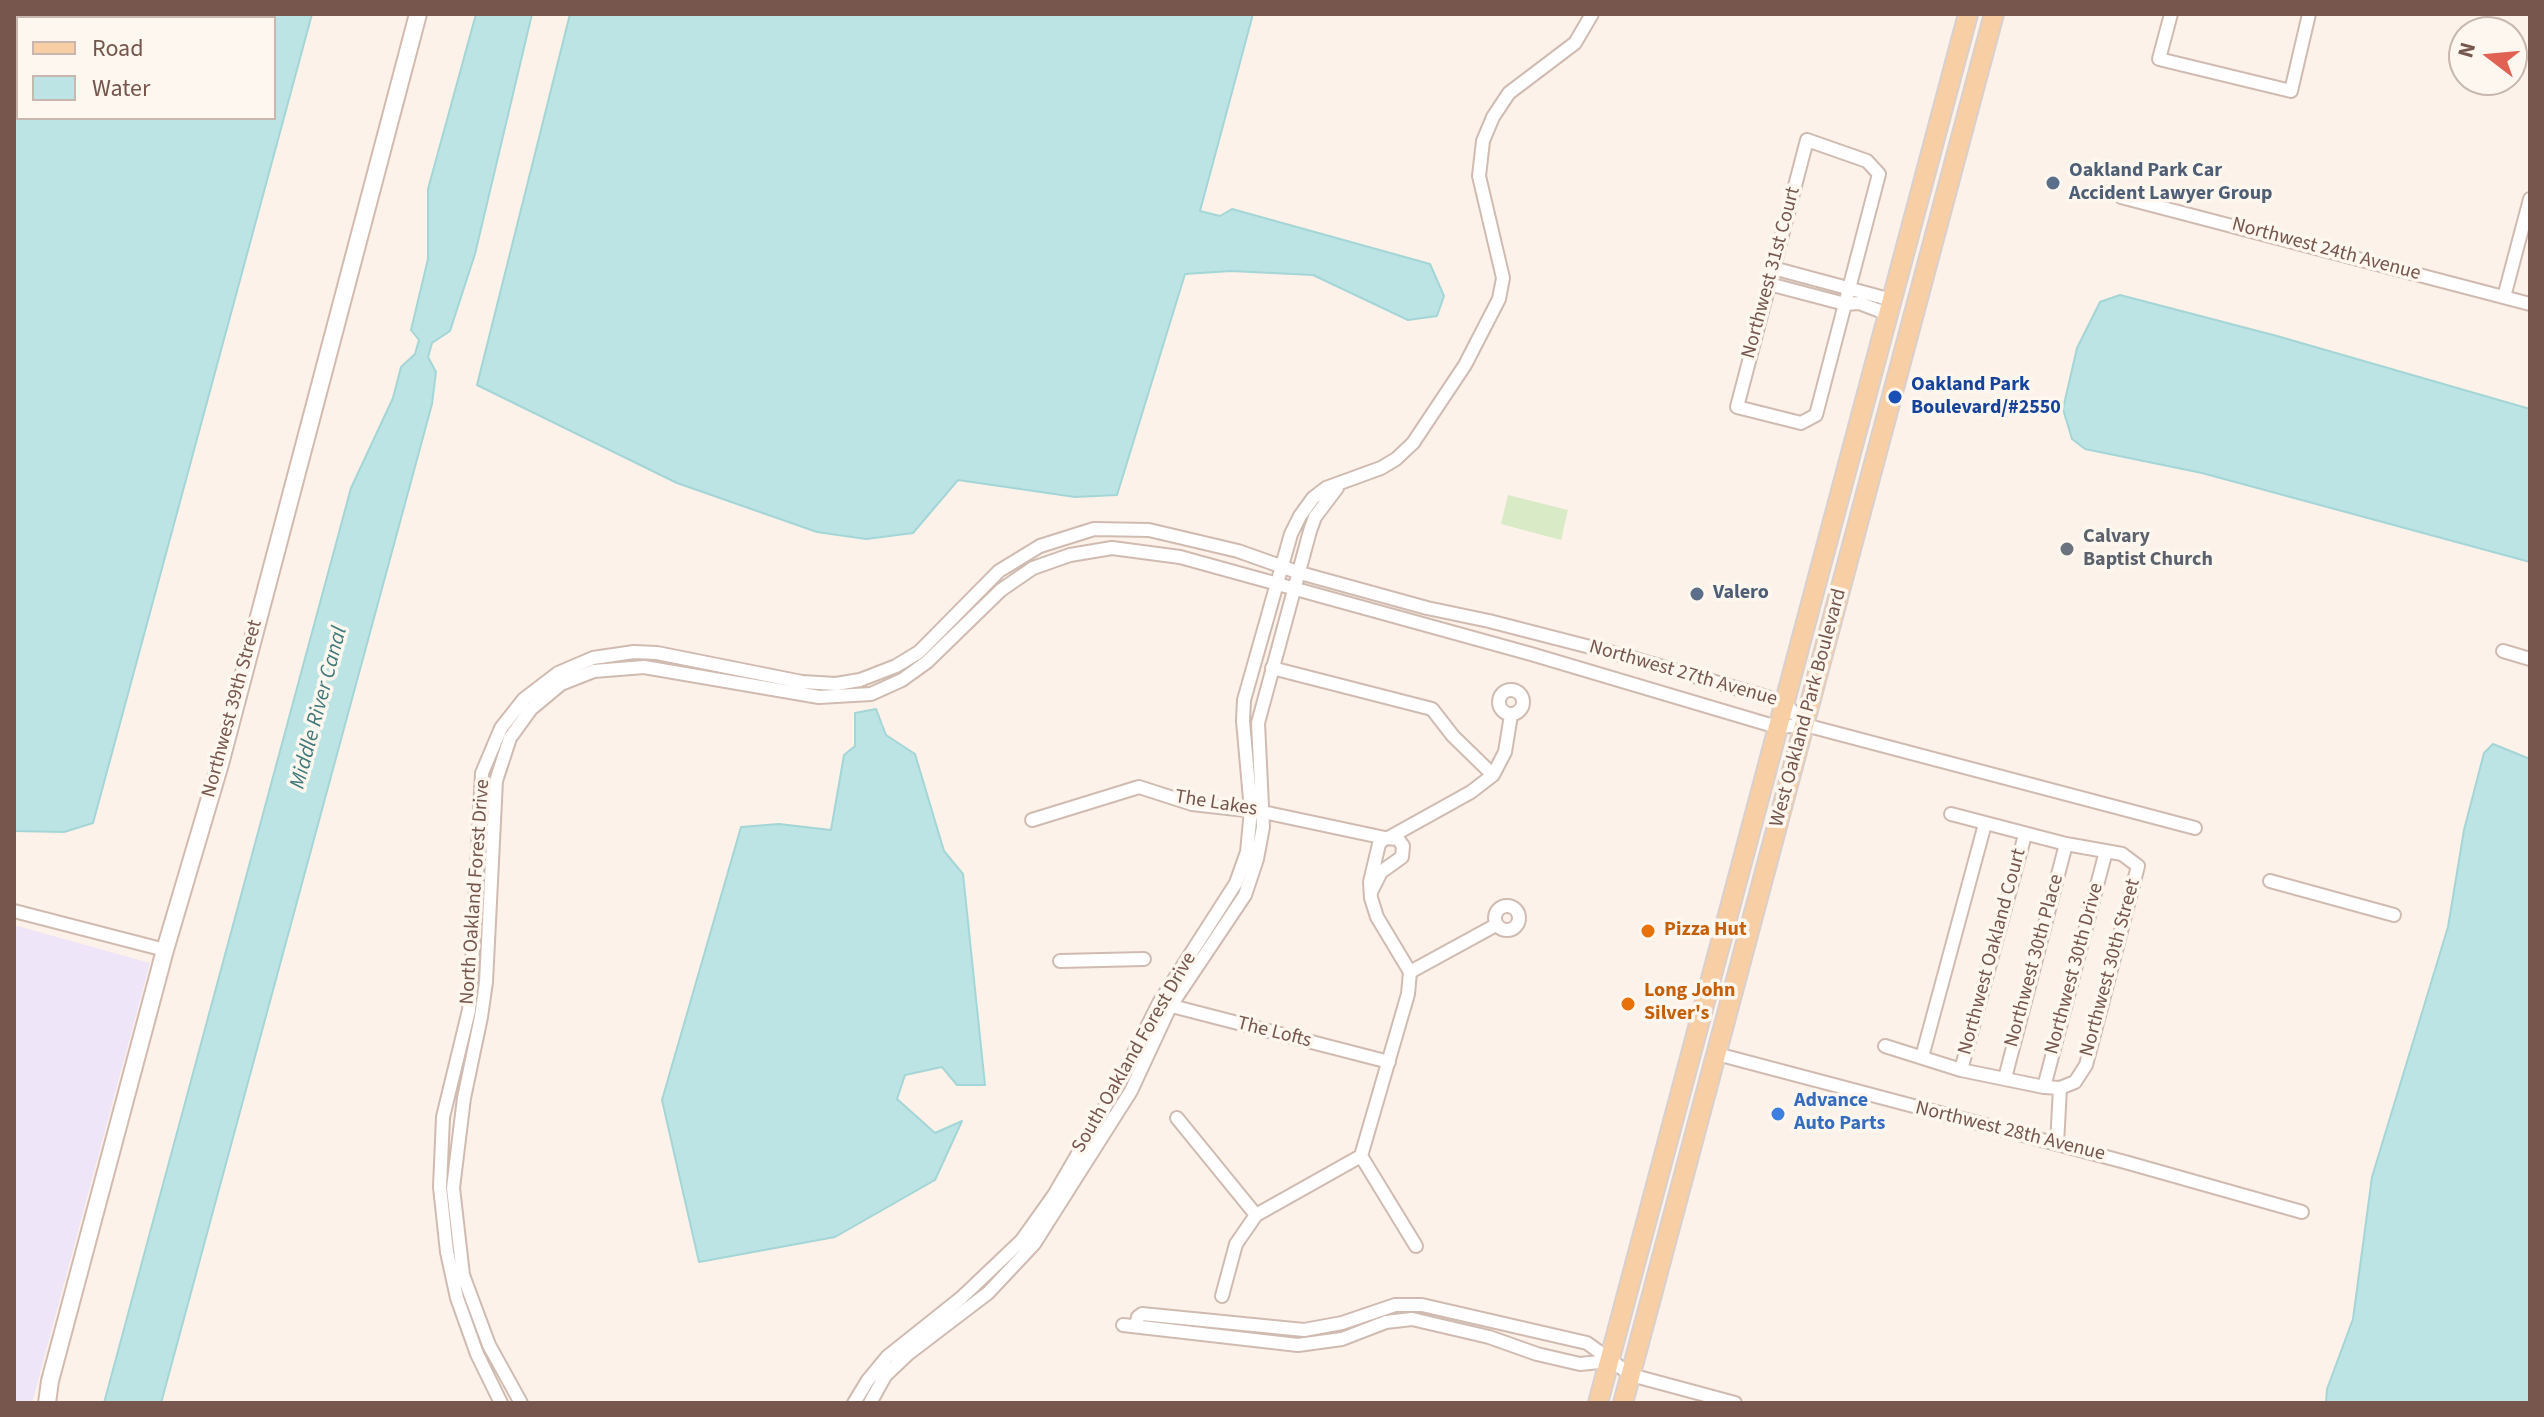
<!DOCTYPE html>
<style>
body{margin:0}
#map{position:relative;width:2544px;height:1417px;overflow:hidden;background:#fcf2e9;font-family:"Source Sans 3",sans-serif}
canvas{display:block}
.frame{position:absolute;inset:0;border:16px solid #76564d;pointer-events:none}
.legend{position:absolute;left:16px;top:16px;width:260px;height:104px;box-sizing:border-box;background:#fef7ef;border:2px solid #c8b7ae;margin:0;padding:10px 14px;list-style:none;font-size:24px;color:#76564d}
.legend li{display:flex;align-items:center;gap:16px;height:40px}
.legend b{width:40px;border:2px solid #c8b7ae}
.north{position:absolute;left:2448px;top:16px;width:80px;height:80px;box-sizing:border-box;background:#fef7ef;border:2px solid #c8b7ae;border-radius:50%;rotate:286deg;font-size:22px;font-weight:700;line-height:32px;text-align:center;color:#76564d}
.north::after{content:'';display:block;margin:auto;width:28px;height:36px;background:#e16152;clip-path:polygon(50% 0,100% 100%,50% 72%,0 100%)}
</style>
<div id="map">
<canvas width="2544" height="1417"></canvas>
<div class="frame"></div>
<ul class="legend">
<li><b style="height:10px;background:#f8cfa4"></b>Road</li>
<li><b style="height:22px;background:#bde4e5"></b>Water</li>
</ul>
<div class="north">N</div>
</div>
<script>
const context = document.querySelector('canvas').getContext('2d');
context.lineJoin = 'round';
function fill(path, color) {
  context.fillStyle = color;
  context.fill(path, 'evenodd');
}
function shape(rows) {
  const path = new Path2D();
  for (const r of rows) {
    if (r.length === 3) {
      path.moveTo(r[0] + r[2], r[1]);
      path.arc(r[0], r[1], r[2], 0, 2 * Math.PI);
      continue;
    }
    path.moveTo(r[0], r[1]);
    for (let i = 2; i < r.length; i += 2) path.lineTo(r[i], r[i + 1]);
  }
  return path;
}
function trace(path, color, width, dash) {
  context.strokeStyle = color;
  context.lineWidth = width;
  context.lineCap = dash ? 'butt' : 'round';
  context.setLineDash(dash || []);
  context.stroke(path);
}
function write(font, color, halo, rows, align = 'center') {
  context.font = font + ' "Source Sans 3",sans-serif';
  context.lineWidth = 7;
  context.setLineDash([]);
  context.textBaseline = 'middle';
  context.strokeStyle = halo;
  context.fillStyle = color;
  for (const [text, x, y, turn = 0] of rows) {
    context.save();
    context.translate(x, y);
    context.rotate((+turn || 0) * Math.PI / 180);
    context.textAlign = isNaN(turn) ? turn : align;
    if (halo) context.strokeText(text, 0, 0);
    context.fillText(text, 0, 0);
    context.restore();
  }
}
const education = shape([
 [14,925,150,963,32,1403,14,1403]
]);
const green = shape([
 [1508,495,1568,510,1561,540,1501,524]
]);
const water = shape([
 [14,14,312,14,93,823,64,832,14,831,14,14],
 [274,18,274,118,18,118,18,18,274,18],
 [476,14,532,14,475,254,450,331,432,343,428,357,436,372,432,404,161,1403,104,1403,351,488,393,398,401,367,415,354,419,340,411,330,428,259,428,189,476,14],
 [570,14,1253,14,1200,211,1220,216,1232,209,1430,264,1444,296,1437,316,1408,320,1313,275,1231,271,1185,274,1117,495,1075,497,958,480,913,533,866,539,817,532,677,483,477,385,570,14],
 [2120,295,2277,336,2530,409,2530,562,2202,473,2085,449,2072,439,2063,409,2077,348,2100,302,2120,295],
 [876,709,886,735,915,754,944,851,963,874,985,1085,957,1085,942,1067,905,1075,897,1099,935,1133,962,1121,935,1180,835,1237,699,1262,662,1100,741,827,779,824,831,830,844,755,855,746,855,713,876,709],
 [2493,744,2530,759,2530,1403,2326,1403,2327,1389,2353,1319,2372,1177,2448,927,2464,830,2484,753,2493,744]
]);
const street = shape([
 [2171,14,2159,59,2291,91,2309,14],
 [1807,140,1867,161,1879,174,1816,415,1801,423,1737,407,1807,140],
 [2121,197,2530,304],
 [1773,268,1892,300],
 [1769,284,1845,304,1859,303,1888,314],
 [2504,297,2530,199],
 [2503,651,2530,659],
 [1272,668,1432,709,1453,736,1493,775],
 [1511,702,12],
 [1032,820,1139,787,1192,804,1263,812,1385,838],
 [1390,837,1471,792,1493,775,1505,752,1511,715],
 [2270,881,2394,915],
 [1371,892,1381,872,1402,857,1403,846,1398,839,1385,838,1379,844,1370,882,1371,898,1377,917,1410,972],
 [1507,918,12],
 [14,911,165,950],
 [1060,961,1144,959],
 [1410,972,1408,994,1361,1156,1416,1246],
 [1410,972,1496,925],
 [1164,1004,1389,1062],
 [1885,1046,1961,1070,2044,1087,2060,1088,2075,1082,2086,1065,2138,866,2122,854,2066,844,1951,814],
 [1717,1054,2125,1162,2302,1212],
 [1922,1057,1985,824],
 [1961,1070,2025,835],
 [2005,1078,2066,844],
 [2044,1087,2106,851],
 [1177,1118,1256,1215],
 [2057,1144,2060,1088],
 [1222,1296,1236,1244,1256,1215,1361,1156],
 [1123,1325,1298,1345,1342,1339,1386,1322,1412,1319,1489,1337,1537,1354,1580,1364,1609,1361],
 [1136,1326,1138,1317,1142,1314,1304,1330,1342,1323,1395,1305,1422,1305,1587,1343,1631,1375,1735,1403],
 [501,1403,477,1354,457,1298,447,1252,440,1187,443,1117,469,1010,471,984,482,773,501,728,524,699,558,673,593,658,634,652,657,653,802,682,836,684,860,680,896,666,919,652,999,571,1040,546,1094,529,1149,530,1238,551,1300,573,1427,608,1489,621,1625,656,1784,702,1805,725,2195,828],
 [521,1403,489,1345,463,1275,453,1188,464,1098,481,1017,486,982,496,781,510,738,531,709,561,684,594,671,644,667,819,697,871,694,902,680,927,662,1001,590,1033,568,1070,555,1112,548,1180,557,1531,654,1777,727,1805,725],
 [854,1403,868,1380,887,1357,961,1298,1022,1240,1054,1195,1115,1090,1159,1003,1236,883,1247,852,1251,810,1243,721,1244,700,1291,534,1300,516,1313,498,1326,488,1381,468,1396,459,1413,443,1465,365,1499,299,1503,278,1479,176,1483,141,1493,117,1509,93,1575,43,1592,14],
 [870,1403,885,1376,908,1354,988,1293,1034,1244,1131,1091,1170,1007,1245,895,1257,859,1263,827,1258,723,1310,531,1315,517,1337,488]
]);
const secondary = shape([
 [47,1403,50,1381,165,950,220,764,418,14]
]);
const primary = shape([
 [1598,1403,1968,14],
 [1623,1403,1994,14]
]);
const markers = [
 [2053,183,8,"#5c6f8a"],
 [1895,397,8,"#1a4fb4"],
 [2067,549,8,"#6b7280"],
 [1697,594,8,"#5c6f8a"],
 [1648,931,8,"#e8710a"],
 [1628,1004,8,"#e8710a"],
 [1778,1114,8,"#3f7fe0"]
];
const serviceNames = [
 ["Oakland Park Car",2069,172],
 ["Accident Lawyer Group",2069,195],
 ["Valero",1713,594]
];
const streetNames = [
 ["Northwest 24th Avenue",2326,250,15],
 ["Northwest 31st Court",1772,273,-75],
 ["Northwest 27th Avenue",1683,674,16],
 ["West Oakland Park Boulevard",1809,708,-75],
 ["Northwest 39th Street",233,709,-75],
 ["The Lakes",1216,804,9],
 ["North Oakland Forest Drive",476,892,-86],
 ["Northwest Oakland Court",1993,952,-75],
 ["Northwest 30th Place",2035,961,-75],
 ["Northwest 30th Street",2111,968,-75],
 ["Northwest 30th Drive",2075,969,-75],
 ["The Lofts",1274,1033,14],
 ["South Oakland Forest Drive",1135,1053,-60],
 ["Northwest 28th Avenue",2010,1132,14]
];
const transitNames = [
 ["Oakland Park",1911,386],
 ["Boulevard/#2550",1911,409]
];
const worshipNames = [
 ["Calvary",2083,538],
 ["Baptist Church",2083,561]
];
const foodNames = [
 ["Pizza Hut",1664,931],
 ["Long John",1644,992],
 ["Silver's",1644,1015]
];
const shopNames = [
 ["Advance",1794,1102],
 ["Auto Parts",1794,1125]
];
const waterNames = [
 ["Middle River Canal",320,708,-75]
];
fill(education, '#efe5f8');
fill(green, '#d9eac7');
fill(water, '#bde4e5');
trace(water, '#a4d5d7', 2);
trace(street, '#d0bbb1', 16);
trace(secondary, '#d3baaf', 20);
trace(primary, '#d9d0cd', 22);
trace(street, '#fff', 12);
trace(secondary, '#fff', 16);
trace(primary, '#f8cfa4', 18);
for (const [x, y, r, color] of markers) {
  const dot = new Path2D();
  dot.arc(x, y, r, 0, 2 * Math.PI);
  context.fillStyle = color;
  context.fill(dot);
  trace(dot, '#fef7ef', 3);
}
write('bold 20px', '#4e5e75', '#fef7ef', serviceNames, 'left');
write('20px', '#76564d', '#fef7ef', streetNames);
write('bold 20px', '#164399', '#fef7ef', transitNames, 'left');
write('bold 20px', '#5b616d', '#fef7ef', worshipNames, 'left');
write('bold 20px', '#c56008', '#fef7ef', foodNames, 'left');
write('bold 20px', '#366cbe', '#fef7ef', shopNames, 'left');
write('italic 22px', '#40787a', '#fef7ef', waterNames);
</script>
